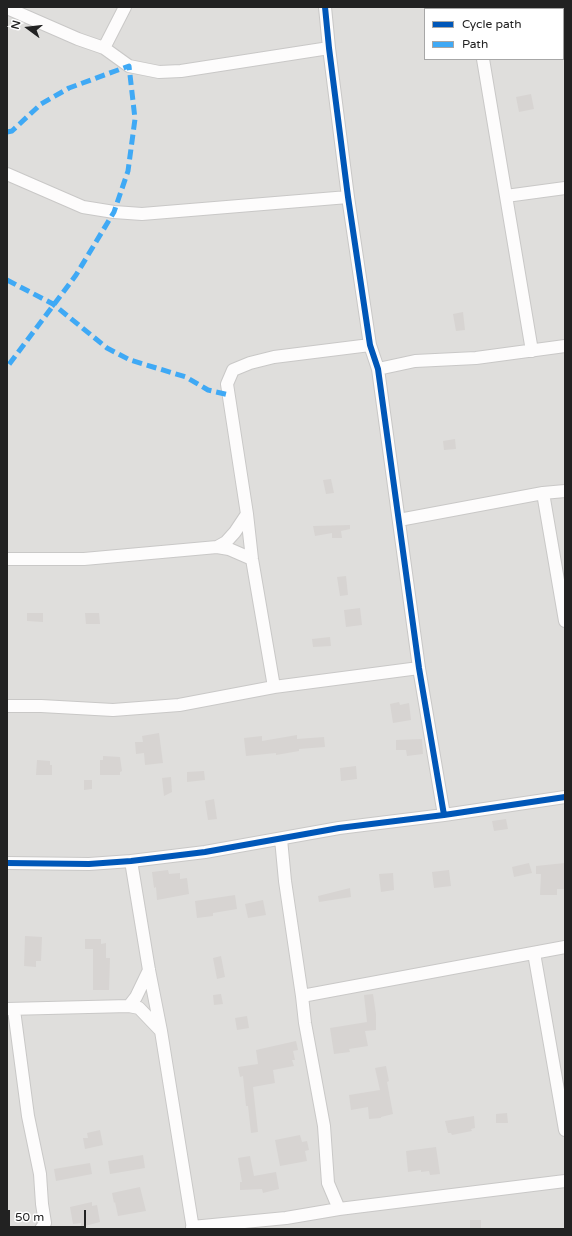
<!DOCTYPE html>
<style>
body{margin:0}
#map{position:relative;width:572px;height:1236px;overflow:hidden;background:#f0eeeb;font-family:"Varela Round",sans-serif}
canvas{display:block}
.frame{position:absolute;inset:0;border:8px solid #222;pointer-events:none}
.legend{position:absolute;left:424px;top:8px;width:140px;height:52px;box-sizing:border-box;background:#fff;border:1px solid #a7a7a7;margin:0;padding:5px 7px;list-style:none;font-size:12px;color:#222}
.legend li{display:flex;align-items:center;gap:8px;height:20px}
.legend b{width:20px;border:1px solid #a7a7a7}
.north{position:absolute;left:8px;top:8px;width:40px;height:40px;-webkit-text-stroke:3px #fff;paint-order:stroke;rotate:285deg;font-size:11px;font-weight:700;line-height:16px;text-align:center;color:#222}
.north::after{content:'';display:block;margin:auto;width:14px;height:18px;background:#222;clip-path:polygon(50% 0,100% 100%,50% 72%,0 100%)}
.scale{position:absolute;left:8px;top:1210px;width:78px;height:18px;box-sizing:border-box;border:2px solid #222;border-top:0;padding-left:5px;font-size:12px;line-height:14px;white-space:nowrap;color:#222;-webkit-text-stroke:3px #fff;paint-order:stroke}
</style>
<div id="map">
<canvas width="572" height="1236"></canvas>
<div class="frame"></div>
<ul class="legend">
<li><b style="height:5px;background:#0057b8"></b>Cycle path</li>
<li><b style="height:5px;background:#3fa9f5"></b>Path</li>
</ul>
<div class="north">N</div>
<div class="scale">50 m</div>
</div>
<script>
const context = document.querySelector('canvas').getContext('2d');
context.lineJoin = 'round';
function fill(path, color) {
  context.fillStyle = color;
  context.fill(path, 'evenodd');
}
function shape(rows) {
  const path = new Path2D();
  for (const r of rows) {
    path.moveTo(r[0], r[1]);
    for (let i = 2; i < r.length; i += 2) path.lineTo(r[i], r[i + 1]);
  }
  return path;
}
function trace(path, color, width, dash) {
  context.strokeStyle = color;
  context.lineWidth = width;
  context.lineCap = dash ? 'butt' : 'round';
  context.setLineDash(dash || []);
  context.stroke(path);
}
const residential = shape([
 [7,7,565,7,565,1229,7,1229],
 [425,9,563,9,563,59,425,59]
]);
const building = shape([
 [531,94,534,109,519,112,516,97],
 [463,312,465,330,456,331,453,314],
 [455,439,456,449,444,450,443,441],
 [331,479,334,493,326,494,323,480],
 [350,525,350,529,341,531,342,538,332,538,332,533,315,536,313,526],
 [346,576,348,595,340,596,337,577],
 [360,608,362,625,346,627,344,610],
 [27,613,43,613,43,622,27,621],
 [85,613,99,613,100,624,86,624],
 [330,637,331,646,313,647,312,639],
 [399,702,400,705,409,703,411,720,393,723,390,704],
 [159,733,163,763,145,765,144,753,136,754,135,742,143,742,142,736],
 [297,735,297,739,324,737,325,747,299,749,299,751,276,755,276,753,246,756,244,738,262,736,262,741],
 [422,739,423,754,407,756,406,750,396,750,396,740],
 [103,756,120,757,122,771,120,772,120,775,100,775,100,760,103,760],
 [37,760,50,761,50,765,52,765,52,775,36,775],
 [356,766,357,779,341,781,340,768],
 [204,771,205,780,187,782,187,772],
 [171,777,172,792,164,796,162,778],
 [84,780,92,780,92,789,84,790],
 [214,799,217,819,208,820,205,801],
 [506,819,508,829,494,831,492,821],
 [529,863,532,873,514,877,512,867],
 [565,863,565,889,557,889,557,895,540,895,541,874,536,874,536,866],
 [168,870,169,874,180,873,180,879,187,878,189,894,157,900,156,887,154,888,152,872],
 [449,870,451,886,434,888,432,872],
 [393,873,394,890,381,892,379,874],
 [350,888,351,897,319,902,318,896],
 [235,895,237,909,213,913,213,916,197,918,195,901],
 [263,900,266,915,248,918,245,904],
 [25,936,42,937,41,961,36,961,36,967,24,966],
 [85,939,101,939,101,944,106,943,106,958,110,958,109,990,93,990,93,949,85,949],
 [221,956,225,977,217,979,213,958],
 [221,994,223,1004,214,1005,213,995],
 [373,994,376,1014,376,1030,365,1031,368,1046,349,1049,350,1052,334,1054,330,1028,367,1022,364,995],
 [247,1016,249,1028,237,1030,235,1018],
 [296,1041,298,1050,293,1051,295,1060,292,1060,294,1066,273,1070,275,1083,253,1087,258,1132,251,1133,248,1106,246,1106,243,1076,240,1077,238,1067,258,1064,256,1050],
 [386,1066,389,1081,387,1082,393,1114,381,1117,381,1118,369,1119,368,1107,351,1110,349,1095,380,1090,375,1068],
 [507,1113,508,1123,496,1123,496,1114],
 [474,1116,475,1128,471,1129,472,1131,452,1135,451,1133,448,1133,445,1121],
 [100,1130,103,1145,85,1149,83,1138,88,1138,87,1133],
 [300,1135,302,1142,307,1141,309,1150,305,1151,307,1161,280,1166,275,1140],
 [436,1147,440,1174,430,1175,429,1171,421,1172,421,1170,408,1172,406,1151],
 [143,1155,145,1168,110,1174,108,1161],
 [250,1156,254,1176,276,1172,279,1189,263,1193,262,1189,240,1190,240,1182,242,1182,238,1158],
 [90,1163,92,1174,56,1181,54,1169],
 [140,1187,146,1211,118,1216,115,1202,114,1203,112,1193],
 [92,1202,92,1206,97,1205,100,1222,81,1227,81,1223,73,1224,70,1207],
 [470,1220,481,1220,481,1229,470,1229]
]);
const street = shape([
 [325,7,329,48,348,197,370,345,378,369,419,668,444,815],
 [7,8,78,39,104,48,129,66,159,72,181,71,329,48],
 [475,9,476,7],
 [563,37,565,36],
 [104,48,125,7],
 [483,59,532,351],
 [7,174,83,207,114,212,142,214,348,197],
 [506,196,565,188],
 [378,369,415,361,476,358,565,346],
 [543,493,565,621],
 [399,520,543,493,565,491],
 [217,547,226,542,235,532,247,514],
 [7,559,84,559,217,547,229,549,252,559],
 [274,687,252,559,247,514,227,384,233,370,250,363,274,357,370,345],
 [7,706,41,706,113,710,179,705,274,687,419,668],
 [281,839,285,881,302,996,305,1023,324,1126,328,1183,339,1209],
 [131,861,149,970,161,1031,193,1229],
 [7,863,89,864,131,861,205,852,339,828,444,815,565,797],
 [534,953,565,1130],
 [302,996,565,947],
 [129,1006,136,997,149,970],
 [7,1009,129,1006,139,1008,161,1031],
 [14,1010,28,1116,40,1174,42,1204,45,1223,41,1229],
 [192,1227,286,1218,339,1209,565,1181]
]);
const quiet = shape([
 [7,132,12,131,41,104,69,88,129,66,135,119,128,171,114,212,76,275,7,367],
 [7,280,53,304,107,348,130,360,186,377,208,390,229,395]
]);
const cycleway = shape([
 [325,7,329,48,348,197,370,345,378,369,419,668,444,815],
 [7,863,89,864,131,861,205,852,339,828,444,815,565,797]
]);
fill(residential, '#dfdedc');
fill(building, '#d7d4d2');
trace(street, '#c9c8c7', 14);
trace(street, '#fdfcfc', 12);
trace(quiet, '#3fa9f5', 5, [10, 5]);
trace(cycleway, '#0057b8', 6);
</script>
